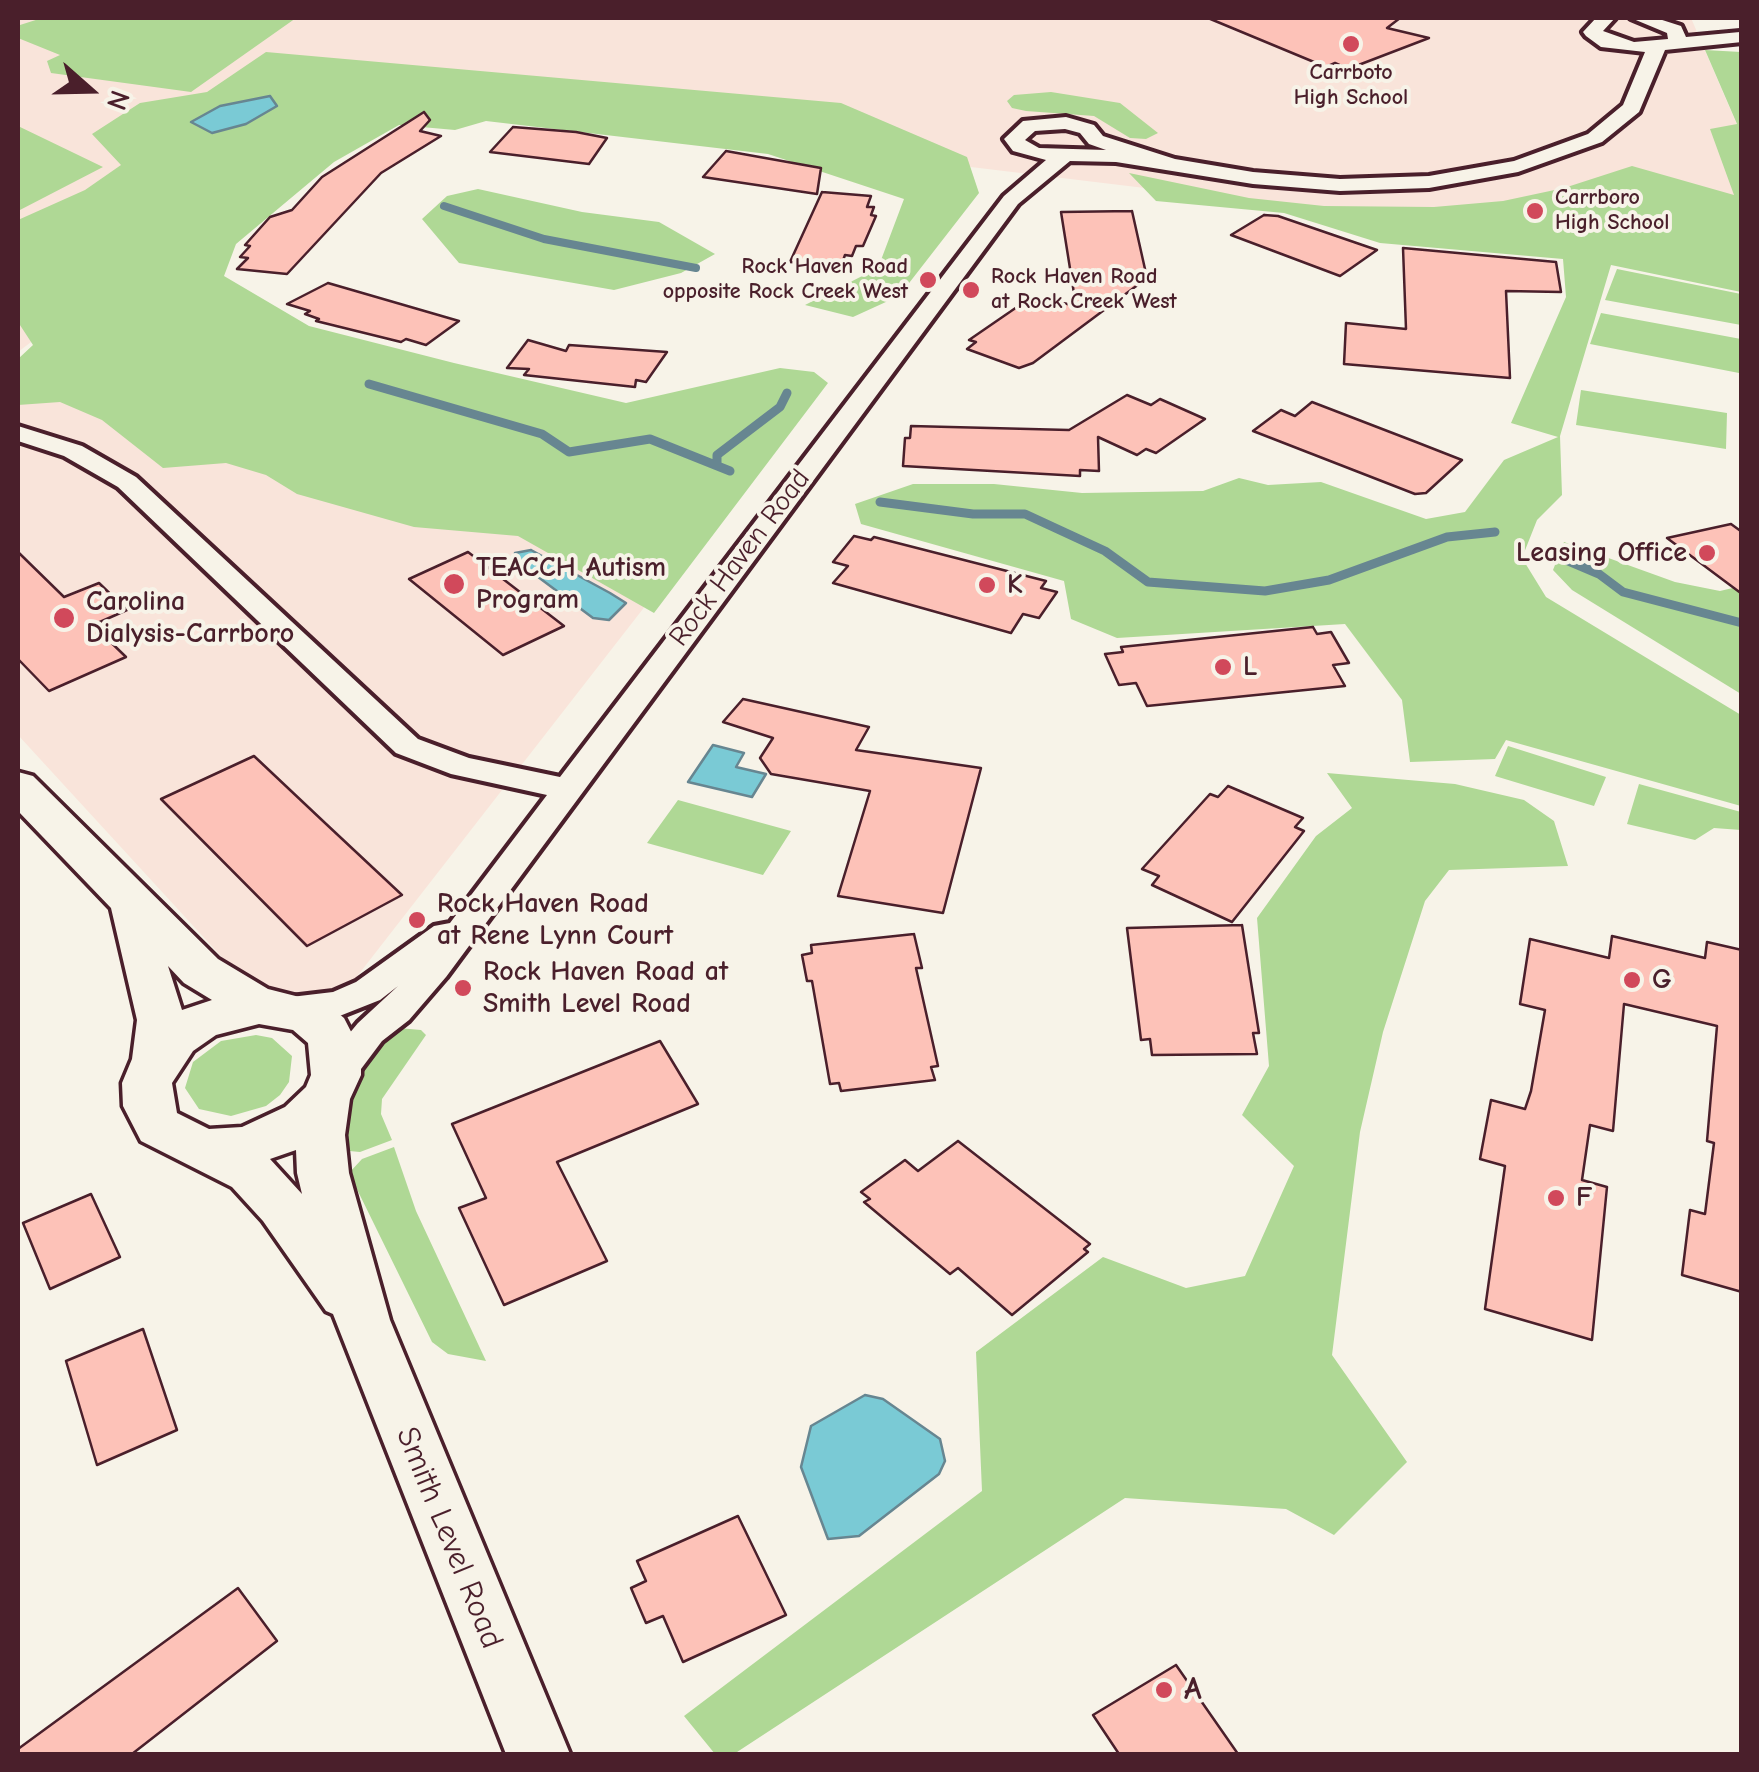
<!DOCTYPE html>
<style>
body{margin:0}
#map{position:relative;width:1759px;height:1772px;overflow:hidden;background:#f7f3e8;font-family:"Comic Neue",sans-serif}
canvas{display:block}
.frame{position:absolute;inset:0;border:20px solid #4a1f2b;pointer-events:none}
.north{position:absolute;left:40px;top:40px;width:100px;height:100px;-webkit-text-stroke:8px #f7f3e8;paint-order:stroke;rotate:110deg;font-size:28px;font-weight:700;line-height:40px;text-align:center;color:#4a1f2b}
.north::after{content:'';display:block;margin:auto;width:35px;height:45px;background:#4a1f2b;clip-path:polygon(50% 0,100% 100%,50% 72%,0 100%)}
</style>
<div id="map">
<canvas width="1759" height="1772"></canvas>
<div class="frame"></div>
<div class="north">N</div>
</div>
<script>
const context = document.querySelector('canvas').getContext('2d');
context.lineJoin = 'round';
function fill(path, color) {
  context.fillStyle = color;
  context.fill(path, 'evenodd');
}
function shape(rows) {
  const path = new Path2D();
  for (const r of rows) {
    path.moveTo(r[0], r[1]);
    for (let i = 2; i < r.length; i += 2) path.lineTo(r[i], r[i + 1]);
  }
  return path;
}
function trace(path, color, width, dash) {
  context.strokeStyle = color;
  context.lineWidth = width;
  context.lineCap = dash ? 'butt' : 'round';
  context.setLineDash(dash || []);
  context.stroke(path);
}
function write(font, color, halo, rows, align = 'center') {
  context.font = font + ' "Comic Neue",sans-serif';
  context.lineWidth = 8;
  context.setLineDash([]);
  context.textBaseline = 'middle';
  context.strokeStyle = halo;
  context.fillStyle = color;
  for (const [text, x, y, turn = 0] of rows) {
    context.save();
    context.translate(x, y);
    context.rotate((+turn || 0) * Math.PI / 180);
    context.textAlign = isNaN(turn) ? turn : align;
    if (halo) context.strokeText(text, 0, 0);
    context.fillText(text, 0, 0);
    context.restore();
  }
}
const built = shape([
 [18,18,1691,18,1741,134,1741,260,358,93,18,352],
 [18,365,681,560,341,997,264,1003,18,735]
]);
const green = shape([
 [42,18,296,18,191,92,51,73,47,61,60,55,18,38,20,25],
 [1705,50,1741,52,1741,292,1611,265,1560,436,1562,495,1537,520,1522,558,1546,597,1741,715,1741,806,1506,740,1495,759,1410,762,1402,700,1345,624,1117,638,1071,619,1064,581,861,524,855,504,913,484,994,484,1082,493,1203,491,1239,478,1268,485,1321,482,1426,519,1465,512,1504,460,1558,437,1511,423,1566,297,1563,259,1380,243,1284,213,1156,201,1129,173,1249,198,1324,206,1434,207,1503,201,1564,188,1632,166,1734,195,1710,129,1737,124],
 [266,52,841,103,967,157,979,193,899,296,853,317,805,305,878,268,904,199,768,154,486,121,455,130,399,125,334,162,236,244,224,276,309,326,454,363,626,403,780,368,814,372,828,383,654,613,518,536,414,527,297,494,266,475,226,463,163,468,102,420,60,402,18,405,18,359,33,345,18,322,18,220,85,190,121,165,92,134,140,103,207,92],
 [1051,92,1120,103,1158,133,1146,139,1130,138,1094,116,1026,111,1012,108,1007,101,1014,95],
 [18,126,103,167,18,211],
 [478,189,582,212,659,222,715,254,681,273,614,290,459,263,422,219,447,196],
 [1617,269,1741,294,1741,325,1605,300],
 [1601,313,1741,339,1739,373,1590,344],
 [1581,390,1727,413,1726,449,1576,425],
 [1564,542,1675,582,1720,591,1741,586,1741,694,1572,590,1553,570],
 [1508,746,1606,777,1594,806,1495,776],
 [1327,773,1455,784,1524,800,1554,821,1568,866,1449,870,1425,901,1383,1032,1360,1132,1332,1355,1407,1462,1334,1535,1286,1509,1125,1498,734,1754,715,1754,684,1716,982,1491,976,1352,1103,1257,1186,1288,1245,1276,1294,1166,1242,1115,1269,1066,1257,918,1316,836,1352,808],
 [1639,784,1741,812,1741,830,1714,828,1695,840,1627,824],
 [678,800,791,831,763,875,647,843],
 [398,1028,421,1030,426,1035,382,1099,381,1114,392,1140,360,1152,339,1150,352,1080,375,1048],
 [256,1035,272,1038,292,1056,289,1082,280,1095,266,1106,231,1116,199,1109,185,1088,193,1062,221,1041],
 [394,1147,416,1211,486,1361,448,1354,432,1342,349,1173,362,1159]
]);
const water = shape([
 [270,96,277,106,246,124,212,133,191,122,220,106,270,96],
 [531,550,610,593,626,603,609,620,593,618,514,559,515,553,531,550],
 [713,745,744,753,736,767,766,774,752,797,688,782,713,745],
 [865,1395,883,1399,940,1439,945,1461,939,1474,859,1536,828,1539,801,1467,811,1426,865,1395]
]);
const streamFar1 = shape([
 [444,206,544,239,696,268]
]);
const stream = shape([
 [369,384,542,434,569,452,650,439,730,471],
 [717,463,717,455,780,407,787,393],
 [880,502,973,514,1025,514,1105,551,1148,582,1265,591,1329,580,1447,537,1495,532],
 [1559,557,1599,574,1623,592,1742,623]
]);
const building = shape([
 [1208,18,1400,18,1387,28,1429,38,1348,69,1335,63,1326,67,1208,18],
 [424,112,430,120,420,131,441,136,381,173,287,274,237,269,248,258,240,257,250,246,245,245,270,217,292,210,322,177,424,112],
 [513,127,576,132,607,138,589,164,490,152,513,127],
 [726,151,821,168,817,194,703,177,726,151],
 [822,192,871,196,867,207,874,207,871,215,876,216,863,246,856,246,852,256,845,255,841,266,790,262,822,192],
 [1132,211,1147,278,1033,363,1019,368,967,349,976,342,969,340,1033,296,1076,306,1061,212,1132,211],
 [1264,215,1278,216,1377,250,1340,276,1231,235,1264,215],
 [1403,248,1556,262,1561,292,1506,291,1510,378,1344,364,1346,323,1406,329,1403,248],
 [328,283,459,321,426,345,406,339,401,342,316,321,319,319,305,314,310,311,287,304,328,283],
 [528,340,566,351,569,345,667,352,646,382,636,380,635,387,524,375,529,369,507,368,528,340],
 [1127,395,1151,405,1160,399,1205,419,1156,453,1146,449,1137,455,1098,437,1099,471,1080,470,1080,476,903,466,905,438,910,438,911,426,1069,430,1127,395],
 [1312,402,1416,442,1462,460,1426,493,1415,494,1253,431,1281,410,1295,416,1312,402],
 [1731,524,1742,532,1742,594,1667,538,1731,524],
 [854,536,871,540,874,537,1046,581,1041,588,1057,592,1039,618,1023,614,1011,633,833,583,848,566,833,562,854,536],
 [18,552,64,597,99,583,127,610,93,625,126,657,49,691,18,659,18,552],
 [468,552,564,626,503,655,409,579,468,552],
 [1313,627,1317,634,1331,632,1349,663,1333,665,1345,686,1147,706,1136,683,1119,685,1105,654,1123,652,1121,647,1313,627],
 [743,699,869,727,856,750,981,768,943,913,838,896,870,791,771,774,760,758,773,738,723,722,743,699],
 [254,756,324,822,402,895,307,946,161,799,254,756],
 [1228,786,1303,818,1295,827,1304,831,1232,922,1152,885,1159,876,1142,869,1210,794,1218,797,1228,786],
 [1242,925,1259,1033,1253,1033,1257,1054,1152,1055,1150,1039,1141,1040,1127,928,1242,925],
 [914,934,922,968,916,968,938,1066,931,1067,935,1080,841,1091,839,1083,830,1084,812,981,807,981,802,955,812,953,811,945,914,934],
 [1612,936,1705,958,1707,942,1742,950,1742,1292,1682,1275,1690,1210,1705,1214,1714,1143,1707,1141,1717,1026,1624,1004,1613,1131,1590,1125,1582,1180,1607,1187,1592,1340,1485,1309,1505,1166,1480,1159,1491,1100,1525,1109,1531,1091,1545,1010,1520,1004,1530,939,1609,958,1612,936],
 [660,1041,698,1104,557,1162,607,1261,504,1305,459,1208,486,1198,452,1124,660,1041],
 [958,1141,1090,1244,1084,1249,1088,1252,1012,1315,958,1268,950,1274,864,1202,870,1199,861,1192,905,1160,918,1171,958,1141],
 [91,1194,120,1257,50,1289,23,1223,91,1194],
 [143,1329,177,1430,97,1465,66,1361,143,1329],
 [738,1516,786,1615,683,1662,663,1616,646,1623,631,1588,646,1581,637,1561,738,1516],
 [238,1588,277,1641,132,1754,18,1754,18,1749,238,1588],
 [1176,1665,1238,1754,1119,1754,1093,1715,1176,1665]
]);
const minor = shape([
 [1596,18,1615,18,1603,31,1634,42,1668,39,1667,33,1631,18,1656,18,1681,26,1686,37,1740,32,1742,42,1665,50,1639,112,1602,142,1518,172,1429,188,1340,191,1253,184,1116,162,1070,161,1018,204,446,977,409,1020,382,1041,349,1085,336,1089,323,1085,318,1075,323,1065,358,1023,398,986,380,1000,337,1017,286,1021,274,1017,269,1008,274,999,333,992,356,982,434,926,450,923,547,795,451,774,396,753,118,487,64,456,18,441,18,426,82,446,136,477,418,739,469,758,560,777,1004,196,1046,160,1013,151,1004,139,1023,121,1066,117,1094,125,1103,136,1175,159,1253,172,1340,179,1429,176,1514,161,1588,134,1623,105,1645,52,1601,47,1586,36,1583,32,1596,18],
 [1065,129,1080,133,1089,144,1106,150,1039,148,1025,140,1035,131,1065,129]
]);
const secondary = shape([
 [18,772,33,776,218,959,268,989,327,1004,344,1018,361,1051,361,1075,350,1099,345,1135,349,1173,390,1320,570,1754,506,1754,333,1314,326,1311,263,1221,232,1187,141,1141,123,1106,122,1083,132,1059,137,1020,111,908,18,811,18,772],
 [168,966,184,983,212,1000,182,1010,168,966],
 [259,1024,293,1030,308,1043,311,1075,306,1087,285,1107,242,1127,209,1129,177,1113,172,1083,193,1051,216,1035,259,1024],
 [296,1150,297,1173,302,1194,270,1159,296,1150]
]);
const markers = [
 [1351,44,10,"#d1495b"],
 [1535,211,10,"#d1495b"],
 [928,280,10,"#d1495b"],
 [971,290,10,"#d1495b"],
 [1707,553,10,"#d1495b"],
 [454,584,12,"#d1495b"],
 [987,585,10,"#d1495b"],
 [64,618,12,"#d1495b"],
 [1223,667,10,"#d1495b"],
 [417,920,10,"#d1495b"],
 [1632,980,10,"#d1495b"],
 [463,988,10,"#d1495b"],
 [1556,1198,10,"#d1495b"],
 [1164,1690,10,"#d1495b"]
];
const farPoinames = [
 ["Carrboto",1351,73,"center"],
 ["High School",1351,98,"center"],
 ["Carrboro",1555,198],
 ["High School",1555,223],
 ["Rock Haven Road",908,267,"right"],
 ["opposite Rock Creek West",908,292,"right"],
 ["Rock Haven Road",991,277],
 ["at Rock Creek West",991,302]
];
const poiNames = [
 ["Leasing Office",1687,553,"right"],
 ["TEACCH Autism",476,568],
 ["Program",476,600],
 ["K",1007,585],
 ["Carolina",86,602],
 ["Dialysis-Carrboro",86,634],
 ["L",1243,667],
 ["Rock Haven Road",437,904],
 ["at Rene Lynn Court",437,936],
 ["Rock Haven Road at",483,972],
 ["Smith Level Road",483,1004],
 ["G",1652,980],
 ["F",1576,1198]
];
const streetNames = [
 ["Rock Haven Road",740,558,-53]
];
const nearStreetnames = [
 ["Smith Level Road",449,1538,68]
];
const nearPoinames = [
 ["A",1184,1690]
];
fill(built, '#f9e4da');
fill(green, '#afd895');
fill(water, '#7acad5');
trace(water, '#678691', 2.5);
trace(streamFar1, '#678691', 8);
trace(stream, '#678691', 9);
fill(building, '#fdc2b8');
trace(building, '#4a1f2b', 2.5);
trace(minor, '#4a1f2b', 8);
trace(secondary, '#4a1f2b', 7);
fill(minor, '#f7f3e8');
fill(secondary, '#f7f3e8');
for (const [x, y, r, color] of markers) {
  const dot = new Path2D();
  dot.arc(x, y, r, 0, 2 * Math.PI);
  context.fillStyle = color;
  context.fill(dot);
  trace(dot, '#f7f3e8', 4);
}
write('bold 22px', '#4a1f2b', '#f7f3e8', farPoinames, 'left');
write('bold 28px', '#4a1f2b', '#f7f3e8', poiNames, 'left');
write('28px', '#4a1f2b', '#f7f3e8', streetNames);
write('32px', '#4a1f2b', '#f7f3e8', nearStreetnames);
write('bold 32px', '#4a1f2b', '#f7f3e8', nearPoinames, 'left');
</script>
